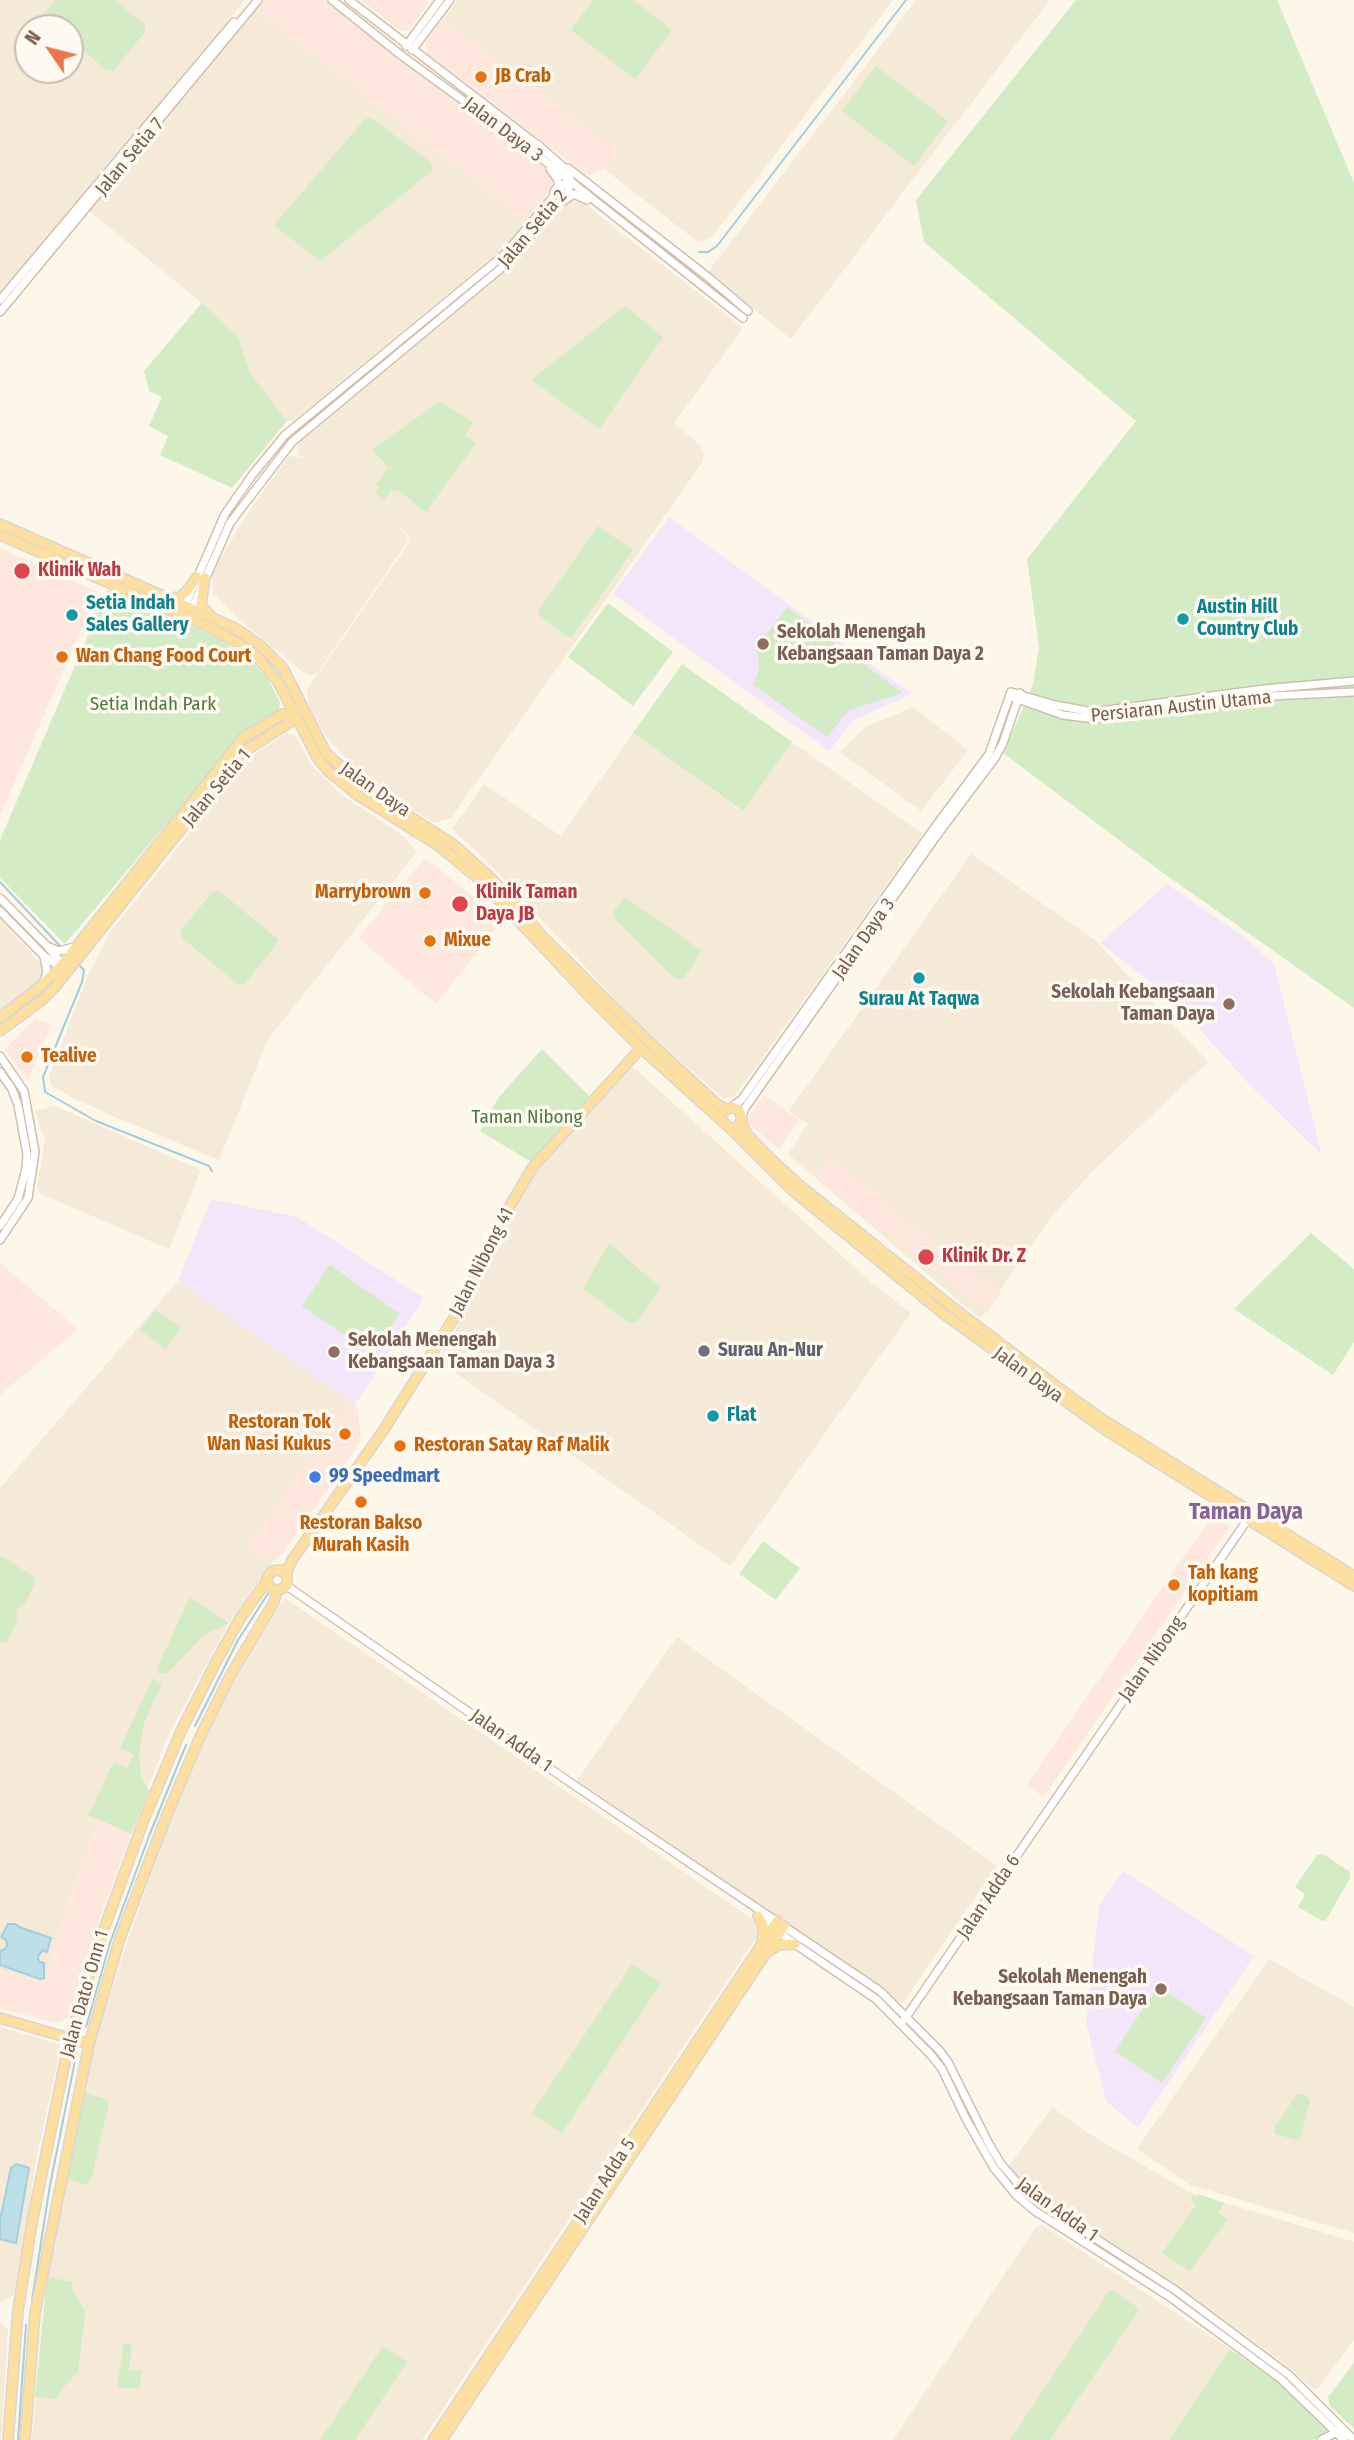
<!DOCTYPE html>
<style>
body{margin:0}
#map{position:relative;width:1354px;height:2440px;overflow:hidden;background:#fdf7ea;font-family:"Fira Sans Condensed",sans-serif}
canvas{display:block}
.north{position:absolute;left:14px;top:14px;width:70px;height:70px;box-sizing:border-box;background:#fffaf1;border:2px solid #cabcaf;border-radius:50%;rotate:305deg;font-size:19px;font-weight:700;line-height:28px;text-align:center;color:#7a5e4b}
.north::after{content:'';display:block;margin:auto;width:24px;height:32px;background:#eb764b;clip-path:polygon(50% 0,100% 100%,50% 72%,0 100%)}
</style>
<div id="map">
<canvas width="1354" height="2440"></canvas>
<div class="north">N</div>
</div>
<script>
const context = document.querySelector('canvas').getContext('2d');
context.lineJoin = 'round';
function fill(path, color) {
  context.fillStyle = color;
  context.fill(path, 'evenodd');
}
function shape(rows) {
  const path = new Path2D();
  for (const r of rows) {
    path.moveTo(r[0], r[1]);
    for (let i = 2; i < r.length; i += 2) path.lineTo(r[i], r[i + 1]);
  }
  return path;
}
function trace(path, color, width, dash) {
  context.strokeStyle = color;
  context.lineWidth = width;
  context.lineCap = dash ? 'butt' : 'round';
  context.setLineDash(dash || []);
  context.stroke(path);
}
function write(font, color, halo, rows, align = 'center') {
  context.font = font + ' "Fira Sans Condensed",sans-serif';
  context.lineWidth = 7;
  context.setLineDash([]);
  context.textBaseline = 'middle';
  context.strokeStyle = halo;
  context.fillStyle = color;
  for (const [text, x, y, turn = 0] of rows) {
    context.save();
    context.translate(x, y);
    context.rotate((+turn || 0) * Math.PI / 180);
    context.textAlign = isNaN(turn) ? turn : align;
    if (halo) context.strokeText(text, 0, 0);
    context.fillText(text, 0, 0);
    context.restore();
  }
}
const residential = shape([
 [0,0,245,0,0,294],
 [28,28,70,28,70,70,28,70],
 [458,0,893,0,711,238,698,242,608,172,606,168,618,152,443,19],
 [916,0,1050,0,791,339,708,272],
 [254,9,526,221,513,240,293,421,287,421,251,374,238,337,202,303,87,209],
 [581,201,743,328,674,423,700,445,704,454,702,463,451,818,434,823,364,779,325,735,309,706,307,690,409,543,408,534,386,519,407,535,408,541,318,672,312,675,303,672,237,618,213,593,212,573,249,511,289,456,303,458,297,453,299,442,521,257,567,202],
 [913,707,968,750,921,811,840,752,865,727],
 [287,733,295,736,311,765,343,796,405,837,417,852,268,1039,219,1160,108,1114,69,1096,51,1085,49,1077,86,980,111,931,252,755],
 [633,733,742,811,792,742,923,834,735,1096,724,1099,643,1029,490,864,452,829,484,784,561,836],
 [971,854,1095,940,1208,1062,1093,1171,1051,1217,980,1319,788,1154,808,1124,789,1111],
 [0,919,41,964,43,972,40,979,0,1013],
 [631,1065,873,1284,911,1313,730,1566,437,1360,453,1336,523,1191,540,1165],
 [55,1106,201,1170,169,1249,41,1194,37,1187,45,1140,35,1111],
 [178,1281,355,1405,360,1439,229,1623,167,1737,131,1834,98,1819,65,1913,44,1983,0,1970,0,1488],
 [285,1598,755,1921,756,1938,422,2440,32,2440,47,2277,71,2144,96,2038,129,1937,167,1830,200,1751,236,1678,261,1633],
 [677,1637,997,1866,902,2004,576,1782],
 [1269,1959,1354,2007,1354,2233,1190,2185,1137,2149],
 [0,2027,59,2044,60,2050,35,2165,18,2287,14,2295,0,2303],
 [1052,2107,1088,2133,1189,2192,1354,2242,1354,2340,1317,2389,1313,2389,1292,2369,1171,2281,1043,2198,1025,2185,1008,2167],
 [1042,2225,1230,2349,1169,2440,893,2440,1036,2227],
 [0,2322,8,2329,1,2440,0,2440]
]);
const commercial = shape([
 [262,0,325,0,551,173,553,187,526,221,254,9],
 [361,0,426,0,429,3,409,30,400,31],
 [443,19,619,152,606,168,588,176,427,53,426,42],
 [0,548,98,592,0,815],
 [424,859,436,866,502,921,436,1004,358,938],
 [36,1019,51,1025,28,1081,5,1049],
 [764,1095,799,1120,779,1150,746,1121],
 [830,1155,897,1212,1001,1293,987,1312,815,1177],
 [0,1263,78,1329,0,1395],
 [349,1402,358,1408,361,1441,279,1558,270,1563,247,1547],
 [1212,1516,1230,1526,1044,1797,1026,1785],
 [98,1819,131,1834,100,1918,68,2018,56,2023,0,2008,0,1970,44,1983,65,1913]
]);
const education = shape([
 [669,517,912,694,854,720,829,751,613,594],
 [1167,884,1243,936,1274,964,1322,1155,1249,1084,1195,1024,1153,984,1100,943],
 [211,1199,297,1217,424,1298,355,1405,178,1281],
 [1123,1871,1254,1956,1138,2128,1106,2101,1086,2023,1099,1906]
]);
const green = shape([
 [55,0,115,0,145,25,145,32,113,71,106,70,70,39,70,28,58,28,43,15],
 [593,0,633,0,672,30,635,79,571,30],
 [1076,0,1277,0,1354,183,1354,1008,1155,867,1003,753,1033,685,1039,647,1027,559,1136,421,924,242,916,200],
 [876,66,948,121,914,166,842,111],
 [371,118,430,162,433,170,320,261,274,225,365,119],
 [202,303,238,337,251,374,287,421,232,488,160,455,168,436,149,426,162,397,149,391,144,371],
 [625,306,663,337,599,429,531,380],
 [440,401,473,422,465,435,476,443,426,512,399,491,391,491,384,500,375,493,379,487,376,485,388,467,372,450],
 [598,526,633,550,572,637,568,637,540,616,538,611],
 [111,590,218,638,248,658,268,679,280,702,279,711,241,736,65,944,0,878,0,840,107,591],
 [608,603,673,652,633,706,568,657],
 [787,607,903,693,849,710,827,737,753,685,759,670,757,647],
 [682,664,792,742,743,811,633,733],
 [219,891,278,939,278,942,245,984,239,985,181,937,181,931,212,892],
 [625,897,702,951,683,979,675,979,614,917,614,911],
 [542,1049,591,1098,533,1163,480,1131,498,1098],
 [1311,1233,1354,1269,1354,1342,1333,1375,1234,1309],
 [609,1243,661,1288,637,1321,630,1323,583,1289],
 [330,1265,400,1314,373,1354,302,1306],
 [156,1310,181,1327,166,1349,140,1330],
 [763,1541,800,1568,776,1600,739,1574],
 [2,1556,34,1577,35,1582,26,1602,16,1610,17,1622,6,1643,0,1642,0,1558],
 [190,1597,229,1623,203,1635,170,1671,164,1674,159,1672,157,1668],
 [153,1678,162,1684,144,1723,139,1755,141,1778,149,1791,131,1834,88,1815,114,1762,127,1768,134,1755,120,1748],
 [1323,1854,1350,1872,1350,1878,1326,1920,1322,1921,1298,1907,1305,1894,1295,1887,1317,1855],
 [632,1964,661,1983,562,2133,532,2113],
 [1158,1986,1206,2018,1162,2083,1115,2051],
 [84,2088,88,2094,106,2099,109,2103,91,2180,86,2185,65,2178],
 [1297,2094,1306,2095,1310,2102,1300,2137,1296,2140,1275,2134,1275,2127],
 [1199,2194,1224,2203,1218,2212,1227,2220,1190,2271,1162,2253,1196,2205,1191,2201,1193,2196,1198,2197],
 [47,2277,73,2282,72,2288,85,2312,78,2372,61,2390,58,2399,35,2397],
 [1112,2290,1137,2307,1138,2311,1050,2440,1010,2440,1109,2291],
 [124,2344,132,2345,129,2370,141,2371,140,2386,137,2389,119,2387,117,2385],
 [383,2346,407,2362,355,2440,320,2440],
 [1230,2349,1285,2387,1318,2421,1324,2425,1327,2430,1325,2434,1313,2440,1169,2440],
 [1354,2363,1354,2429,1330,2406,1328,2397]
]);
const water = shape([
 [8,1924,16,1924,19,1927,51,1938,47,1952,43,1950,38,1956,39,1962,44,1963,44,1978,40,1979,0,1965,0,1951,5,1949,7,1945,6,1940,1,1937,8,1924],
 [16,2164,29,2168,16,2243,0,2239,0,2220,11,2168,16,2164]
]);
const stream = shape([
 [699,252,708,252,717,246,906,0],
 [0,882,61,947],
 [80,966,84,970,82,982,43,1077,45,1092,96,1121,209,1166,212,1171],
 [195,1726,238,1640,269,1592],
 [86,2027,110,1943,149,1836,186,1745],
 [32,2300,50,2185,77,2051],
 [18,2440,26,2325]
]);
const minor = shape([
 [332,0,402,56,526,146,743,318],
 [349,0,539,146],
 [406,46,440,0],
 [412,50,450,0],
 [568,168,708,277,748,311],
 [550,169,558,180,558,186,554,192],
 [564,201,574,194,587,200],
 [0,300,234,22],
 [0,312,258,0],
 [185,606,225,514,253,474,285,435,505,254,564,184,571,181],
 [192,609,230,523,292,442,511,260,569,190,570,173,537,144],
 [1015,698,1063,715,1095,719,1271,696,1354,692],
 [0,898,48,947,59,960,60,967],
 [0,911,44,956,60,967],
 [49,947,59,951,74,947],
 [44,982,47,971,44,957],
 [0,1056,24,1091,35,1152,28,1198,0,1240],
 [0,1072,12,1089,18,1105,27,1154,26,1169,18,1199,0,1226],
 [732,1107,742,1099,930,834,989,754,1011,692,1055,705,1093,712,1264,689,1354,681],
 [742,1116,745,1108,935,838,995,758,1003,743,1020,693],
 [287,1586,571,1783,880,1991,939,2050,948,2062,989,2144,1001,2164,1023,2189,1041,2203,1175,2290,1289,2375,1354,2440],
 [759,1917,795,1944,876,1999,931,2055,942,2069,966,2119,994,2168,1017,2196,1035,2211,1170,2297,1281,2379,1344,2440],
 [904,2020,1250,1516],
 [1321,2440,1339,2431]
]);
const major = shape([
 [0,524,213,618,238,630,261,646,283,668,326,753,365,788,453,844,493,880,546,940,648,1041,717,1104,726,1109],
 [0,535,207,626,233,640,257,657,278,682,318,759,329,772,359,796,439,846,481,881,585,992,641,1048,731,1129,792,1190,945,1315,1072,1406,1110,1433,1354,1586],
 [205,578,201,605,209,614],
 [169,597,178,598,186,592,197,577],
 [0,1018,38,988,60,967,244,737,283,714,297,716],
 [0,1031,41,1001,55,987,242,753,289,723,295,711],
 [724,1111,732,1107,739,1110,742,1119,738,1126],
 [741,1122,747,1134,764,1152,798,1184,951,1306,1075,1400,1099,1417,1354,1576],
 [287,1575,280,1570,272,1571,267,1578,268,1586,277,1591,287,1586,287,1571,292,1560,383,1431,459,1310,508,1209,532,1168,641,1048],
 [758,1916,763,1925,762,1943],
 [770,1950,779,1945,795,1944],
 [0,2018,89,2044],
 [8,2440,18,2310,33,2217,70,2038,100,1940,143,1822,181,1731,217,1660,241,1617,267,1581],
 [25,2440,35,2313,89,2044,120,1938,166,1817,199,1739,230,1676,274,1602,277,1591],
 [433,2440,777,1921],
 [442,2440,784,1926]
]);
const markers = [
 [481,77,7,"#e8710a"],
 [22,571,9,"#e0444e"],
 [72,615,7,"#0f9aa8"],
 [1183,619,7,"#0f9aa8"],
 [763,644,7,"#8d6e63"],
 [62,657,7,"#e8710a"],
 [425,893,7,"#e8710a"],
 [460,904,9,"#e0444e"],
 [430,941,7,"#e8710a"],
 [919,978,7,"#0f9aa8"],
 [1229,1004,7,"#8d6e63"],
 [27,1057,7,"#e8710a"],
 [926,1257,9,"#e0444e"],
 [704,1351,7,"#6b7280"],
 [334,1352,7,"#8d6e63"],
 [713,1416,7,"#0f9aa8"],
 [345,1434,7,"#e8710a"],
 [400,1446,7,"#e8710a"],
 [315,1477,7,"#3f7fe0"],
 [361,1502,7,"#e8710a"],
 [1174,1585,7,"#e8710a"],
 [1161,1989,7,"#8d6e63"]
];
const foodNames = [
 ["JB Crab",495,77],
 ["Wan Chang Food Court",76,657],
 ["Marrybrown",411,893,"right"],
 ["Mixue",444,941],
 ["Tealive",41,1057],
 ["Restoran Tok",331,1423,"right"],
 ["Wan Nasi Kukus",331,1445,"right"],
 ["Restoran Satay Raf Malik",414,1446],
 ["Restoran Bakso",361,1524,"center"],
 ["Murah Kasih",361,1546,"center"],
 ["Tah kang",1188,1574],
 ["kopitiam",1188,1596]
];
const streetNames = [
 ["Jalan Daya 3",503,130,37],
 ["Jalan Setia 7",130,157,-50],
 ["Jalan Setia 2",533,229,-50],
 ["Persiaran Austin Utama",1181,707,-6],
 ["Jalan Setia 1",217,788,-50],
 ["Jalan Daya",375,790,35],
 ["Jalan Daya 3",864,939,-55],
 ["Jalan Nibong 41",482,1262,-63],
 ["Jalan Daya",1028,1375,36],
 ["Jalan Nibong",1152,1659,-55],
 ["Jalan Adda 1",511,1741,35],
 ["Jalan Adda 6",989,1897,-56],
 ["Jalan Dato' Onn 1",85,1994,-74],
 ["Jalan Adda 5",605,2181,-57],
 ["Jalan Adda 1",1057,2210,36]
];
const healthNames = [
 ["Klinik Wah",38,571],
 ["Klinik Taman",476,893],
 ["Daya JB",476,915],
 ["Klinik Dr. Z",942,1257]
];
const cultureNames = [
 ["Setia Indah",86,604],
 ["Sales Gallery",86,626],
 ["Austin Hill",1197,608],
 ["Country Club",1197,630],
 ["Surau At Taqwa",919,1000,"center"],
 ["Flat",727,1416]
];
const educationNames = [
 ["Sekolah Menengah",777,633],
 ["Kebangsaan Taman Daya 2",777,655],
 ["Sekolah Kebangsaan",1215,993,"right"],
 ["Taman Daya",1215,1015,"right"],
 ["Sekolah Menengah",348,1341],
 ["Kebangsaan Taman Daya 3",348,1363],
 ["Sekolah Menengah",1147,1978,"right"],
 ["Kebangsaan Taman Daya",1147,2000,"right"]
];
const parkNames = [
 ["Setia Indah Park",153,705],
 ["Taman Nibong",527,1118]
];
const worshipNames = [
 ["Surau An-Nur",718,1351]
];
const shopNames = [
 ["99 Speedmart",329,1477]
];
const quarterNames = [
 ["Taman Daya",1246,1513]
];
fill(residential, '#f5e9d7');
fill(commercial, '#fee8dd');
fill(education, '#f4e6fa');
fill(green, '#d4ecc6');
fill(water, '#bce0e9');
trace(water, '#a2cfdb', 2);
trace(stream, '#a2cfdb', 2);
trace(minor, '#d1bfae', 10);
trace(major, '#dcd5d0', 12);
trace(minor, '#fff', 7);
trace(major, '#fddfa0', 9);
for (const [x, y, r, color] of markers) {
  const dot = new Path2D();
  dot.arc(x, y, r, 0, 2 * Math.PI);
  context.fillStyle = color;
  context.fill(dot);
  trace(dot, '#fffaf1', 2.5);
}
write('bold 19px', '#c56008', '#fffaf1', foodNames, 'left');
write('19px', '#7a5e4b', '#fffaf1', streetNames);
write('bold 19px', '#be3a42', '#fffaf1', healthNames, 'left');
write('bold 19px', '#0d838f', '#fffaf1', cultureNames, 'left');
write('bold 19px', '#785e54', '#fffaf1', educationNames, 'left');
write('19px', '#4d7a3f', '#fffaf1', parkNames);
write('bold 19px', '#5b616d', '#fffaf1', worshipNames, 'left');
write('bold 19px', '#366cbe', '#fffaf1', shopNames, 'left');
write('bold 23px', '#876396', '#fffaf1', quarterNames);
</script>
